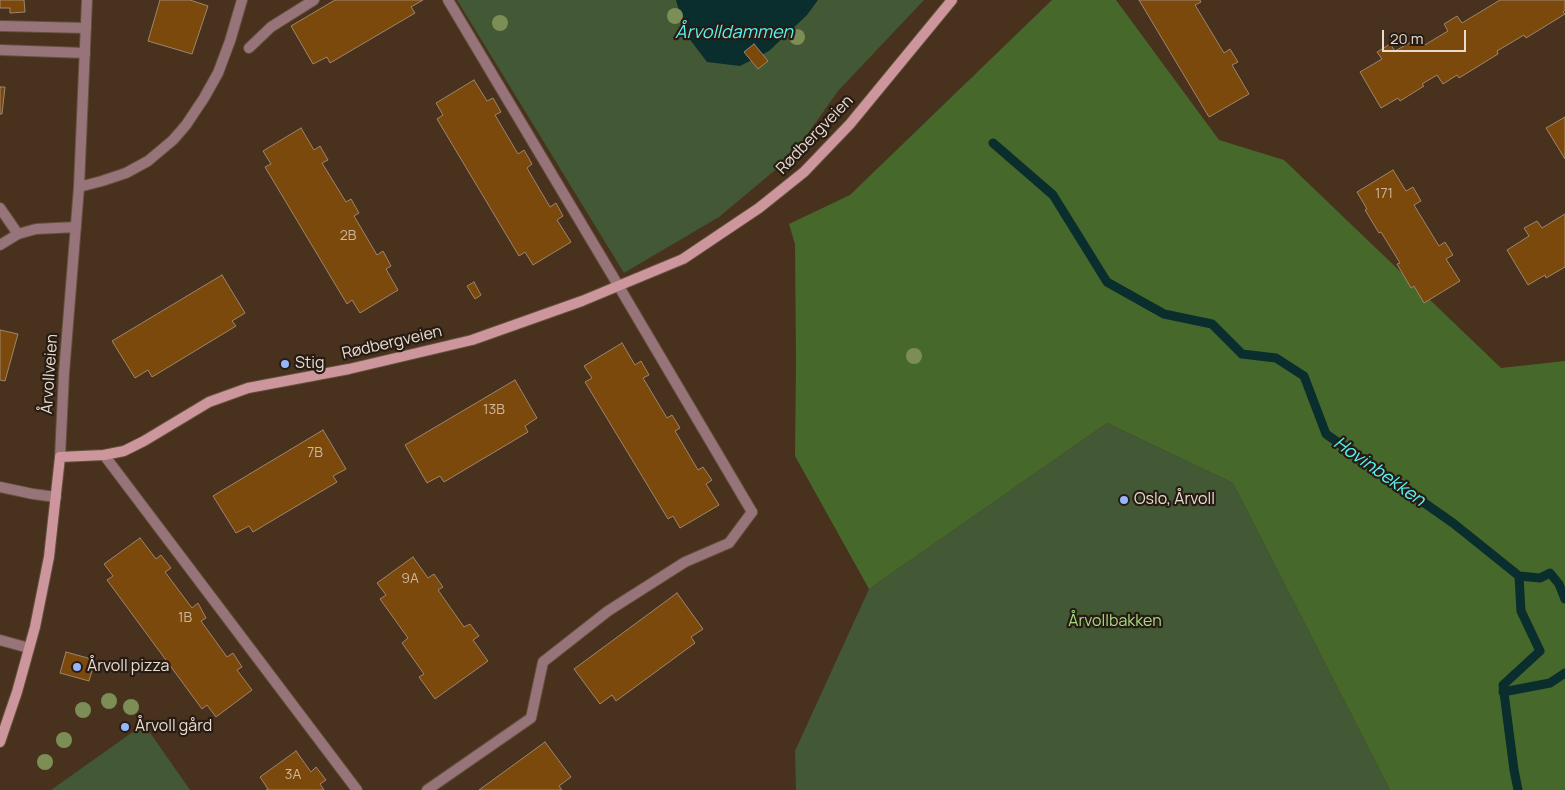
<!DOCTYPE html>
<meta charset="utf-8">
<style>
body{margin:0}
#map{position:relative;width:1565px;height:790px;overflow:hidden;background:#48321d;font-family:Manrope,sans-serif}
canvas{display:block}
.scale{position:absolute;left:1382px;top:30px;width:84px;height:22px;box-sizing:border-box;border:2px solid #e9dbce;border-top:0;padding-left:6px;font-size:15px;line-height:18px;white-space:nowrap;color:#e9dbce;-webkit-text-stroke:4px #261c13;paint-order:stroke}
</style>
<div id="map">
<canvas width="1565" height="790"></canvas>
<div class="scale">20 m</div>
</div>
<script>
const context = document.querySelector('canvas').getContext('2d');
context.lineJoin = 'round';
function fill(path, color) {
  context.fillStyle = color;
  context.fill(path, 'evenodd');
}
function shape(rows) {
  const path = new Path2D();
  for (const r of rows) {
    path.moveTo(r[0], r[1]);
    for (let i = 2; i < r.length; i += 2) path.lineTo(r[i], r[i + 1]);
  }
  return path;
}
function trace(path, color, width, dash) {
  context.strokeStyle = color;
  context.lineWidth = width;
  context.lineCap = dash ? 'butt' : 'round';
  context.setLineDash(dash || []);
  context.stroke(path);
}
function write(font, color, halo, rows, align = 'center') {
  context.font = font + ' Manrope,sans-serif';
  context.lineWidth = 4.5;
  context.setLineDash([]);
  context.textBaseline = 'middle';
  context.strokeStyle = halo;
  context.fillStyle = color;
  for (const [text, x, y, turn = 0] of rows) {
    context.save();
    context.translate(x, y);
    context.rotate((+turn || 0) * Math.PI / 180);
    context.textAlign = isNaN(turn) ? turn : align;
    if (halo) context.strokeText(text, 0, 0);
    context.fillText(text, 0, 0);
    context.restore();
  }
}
const green = shape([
 [457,0,924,0,838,91,792,156,719,217,624,273],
 [1107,423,1233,483,1390,790,796,790,795,751,869,589],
 [144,724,190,790,51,790]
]);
const forest = shape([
 [1052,0,1116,0,1219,140,1284,160,1501,368,1565,361,1565,790,1390,790,1233,483,1107,423,869,589,795,456,796,362,795,244,789,224,850,195]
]);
const water = shape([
 [676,0,818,0,807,15,769,51,740,66,707,62,685,33]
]);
const stream = shape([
 [993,143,1053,195,1107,282,1164,314,1212,324,1242,354,1276,358,1304,376,1326,434,1453,523,1519,576,1521,611,1540,651,1503,685,1514,770,1518,790],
 [1519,576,1540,578,1550,573,1559,584,1565,599],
 [1503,692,1550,683,1565,673]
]);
const building = shape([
 [0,0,24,0,25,12,10,13,10,8,0,8,0,0],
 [160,0,190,0,208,6,192,54,148,41,160,0],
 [335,0,423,0,411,7,415,13,330,63,327,57,313,64,291,26,335,0],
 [1139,0,1200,0,1201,2,1195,5,1224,53,1230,49,1238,62,1232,65,1249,94,1209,117,1139,0],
 [1500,0,1565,0,1565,10,1563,12,1565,14,1526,38,1524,35,1497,51,1498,54,1459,78,1457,75,1443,84,1437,75,1422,84,1424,86,1400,101,1398,98,1381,108,1360,72,1382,59,1377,52,1390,44,1395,51,1418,38,1423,46,1448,31,1444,24,1457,16,1462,23,1500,0],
 [754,44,768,61,758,69,744,52,754,44],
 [474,80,487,101,493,98,501,112,495,115,518,154,524,150,532,164,527,168,550,207,556,203,563,216,557,220,571,242,533,265,525,252,519,256,437,119,443,115,436,103,474,80],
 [0,87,5,87,2,114,0,114,0,87],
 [1565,117,1565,159,1546,128,1565,117],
 [301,128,314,150,320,146,328,160,322,163,346,202,351,199,359,213,354,216,377,255,383,251,391,266,386,269,398,290,360,313,352,300,347,304,265,167,271,164,263,151,301,128],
 [1393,170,1406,191,1413,187,1421,201,1414,205,1439,246,1445,242,1453,255,1446,259,1460,281,1424,303,1414,286,1411,288,1397,264,1400,263,1381,232,1379,233,1365,210,1367,209,1357,192,1393,170],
 [1565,214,1565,267,1546,278,1545,275,1528,285,1507,250,1529,236,1524,228,1537,221,1542,228,1565,214],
 [222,275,245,313,232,321,236,326,152,377,148,370,135,378,112,341,222,275],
 [474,282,481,295,475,299,467,286,474,282],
 [0,330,18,334,5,381,0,380,0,330],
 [622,343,635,365,641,361,649,375,643,378,667,418,672,415,680,428,675,431,698,470,703,467,712,480,706,484,719,505,680,528,673,516,668,519,585,382,592,378,584,366,622,343],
 [515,380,537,418,525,426,528,432,444,482,440,476,427,483,405,445,515,380],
 [323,430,346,469,333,476,337,482,253,532,249,526,236,533,213,496,323,430],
 [140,538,156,559,161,555,171,568,165,572,192,608,198,603,206,618,201,621,227,657,233,653,242,667,237,670,252,690,216,717,207,705,202,709,107,580,113,576,104,564,140,538],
 [413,557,428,578,434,574,443,587,438,590,464,627,470,624,479,636,473,640,488,661,435,699,419,677,424,674,402,643,408,638,380,599,386,595,377,583,413,557],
 [677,593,703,629,691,637,695,643,616,701,612,695,600,704,574,669,677,593],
 [66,652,95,660,89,681,60,673,66,652],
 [545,742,571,777,559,786,562,790,479,790,545,742],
 [296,751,311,772,316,767,326,780,320,784,324,790,266,790,268,789,260,777,296,751]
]);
const lane = shape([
 [448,0,618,285],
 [1,26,86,28],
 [249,48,271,27,314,0],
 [0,50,85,53],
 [0,208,18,234],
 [104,455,357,790],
 [0,487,33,494,56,497],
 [0,640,29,648],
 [427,790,531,718,543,662,608,611,685,562,729,543,752,512]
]);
const street = shape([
 [79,187,102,181,126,173,148,161,173,140,186,125,204,98,218,73,230,41,242,0],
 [0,245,18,234,36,229,76,227],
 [618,285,752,512],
 [60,457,64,373,79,187,87,0]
]);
const secondary = shape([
 [0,742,17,692,35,627,49,557,60,457,104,455,124,451,144,441,209,402,248,388,349,369,472,340,582,301,683,259,759,208,804,172,850,124,952,0]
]);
const trees = [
 [675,16],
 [500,23],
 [797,37],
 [914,356],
 [109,701],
 [131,707],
 [83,710],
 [64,740],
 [45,762]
];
const markers = [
 [285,364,5,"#96b6fd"],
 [1124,500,5,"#96b6fd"],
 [77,667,5,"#96b6fd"],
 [125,727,5,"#96b6fd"]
];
const numberNames = [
 ["171",1384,194],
 ["2B",348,236],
 ["13B",494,410],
 ["7B",315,453],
 ["9A",410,579],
 ["1B",185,618],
 ["3A",293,775]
];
const streetNames = [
 ["Rødbergveien",815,135,-46],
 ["Rødbergveien",392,343,-13],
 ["Årvollveien",50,374,-86]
];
const poiNames = [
 ["Stig",295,364],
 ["Oslo, Årvoll",1134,500],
 ["Årvoll pizza",87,667],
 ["Årvoll gård",135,727]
];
const parkNames = [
 ["Årvollbakken",1115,622]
];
const waterNames = [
 ["Årvolldammen",734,33],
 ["Hovinbekken",1379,472,35]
];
fill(green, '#435834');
fill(forest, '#46682b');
fill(water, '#0a2d2d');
trace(stream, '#0a2d2d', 9);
fill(building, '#7c490d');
trace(building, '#9f856e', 1);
trace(lane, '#65503d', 12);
trace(street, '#65503d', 12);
trace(secondary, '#65503d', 12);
trace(lane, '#977479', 10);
trace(street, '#977479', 10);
trace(secondary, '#cd969d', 10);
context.fillStyle = '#7c8e55';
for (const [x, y] of trees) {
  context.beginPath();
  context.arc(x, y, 8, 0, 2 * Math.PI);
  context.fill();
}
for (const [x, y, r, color] of markers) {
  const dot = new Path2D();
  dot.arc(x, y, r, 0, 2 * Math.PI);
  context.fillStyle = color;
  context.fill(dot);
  trace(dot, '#261c13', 2);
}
write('14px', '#ceb69e', null, numberNames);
write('16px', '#e9dbce', '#261c13', streetNames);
write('16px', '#e9dbce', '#261c13', poiNames, 'left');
write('16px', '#a6da82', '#261c13', parkNames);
write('italic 18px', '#58f2f3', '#261c13', waterNames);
</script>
